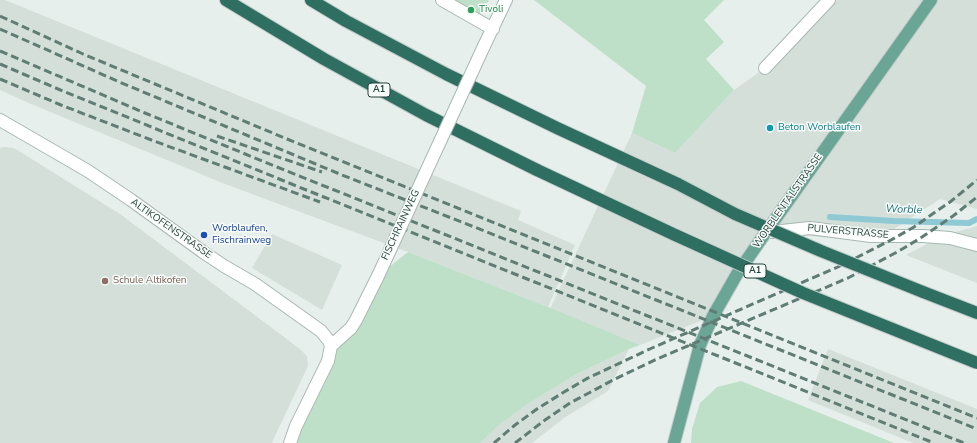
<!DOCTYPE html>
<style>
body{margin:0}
canvas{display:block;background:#e6efeb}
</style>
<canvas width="977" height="443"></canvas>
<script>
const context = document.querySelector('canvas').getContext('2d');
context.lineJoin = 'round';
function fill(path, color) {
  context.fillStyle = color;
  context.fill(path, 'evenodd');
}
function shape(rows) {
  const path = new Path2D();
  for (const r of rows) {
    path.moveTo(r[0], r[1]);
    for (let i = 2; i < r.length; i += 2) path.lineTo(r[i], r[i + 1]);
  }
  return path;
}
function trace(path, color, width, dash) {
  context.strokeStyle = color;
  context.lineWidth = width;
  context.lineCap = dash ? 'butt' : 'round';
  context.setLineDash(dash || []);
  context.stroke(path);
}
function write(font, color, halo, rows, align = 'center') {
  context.font = font + ' "Nunito Sans",sans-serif';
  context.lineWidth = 3;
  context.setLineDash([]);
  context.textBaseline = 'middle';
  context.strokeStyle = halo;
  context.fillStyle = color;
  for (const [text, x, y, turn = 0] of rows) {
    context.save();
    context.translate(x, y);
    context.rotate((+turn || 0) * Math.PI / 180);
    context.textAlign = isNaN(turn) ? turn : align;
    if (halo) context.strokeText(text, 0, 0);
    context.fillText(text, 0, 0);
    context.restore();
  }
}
const built = shape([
 [0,0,5,0,521,211,518,220,575,245,548,307,408,252,225,184,31,104,0,90],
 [829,0,977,0,977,209,940,199,874,242,766,232,713,316,640,345,550,309,632,133,675,153,734,90,765,68],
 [4,147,14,148,120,214,300,349,307,356,308,366,274,438,272,443,0,443,0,148],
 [977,226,977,283,906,255,942,236],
 [272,234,342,265,322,310,252,268],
 [629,349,608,391,564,418,532,443,480,443,498,426,526,405,575,375],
 [828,349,977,409,977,443,913,443,808,400]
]);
const green = shape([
 [442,0,489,0,477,20],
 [534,0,724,0,704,20,724,42,706,59,734,90,675,153,632,133,646,86],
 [408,252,548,307,640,345,629,349,575,375,526,405,498,426,480,443,290,443,328,361,351,328,378,276],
 [741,381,894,443,691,443,692,429,700,403,717,387]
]);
const stream = shape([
 [830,217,893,221,969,223,977,219]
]);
const minor = shape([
 [442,0,493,29],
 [484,46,506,0],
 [765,68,829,0],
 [0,120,88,171,131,200,203,252,224,266,255,284,321,331,329,341,331,346],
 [772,232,810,228,871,236,923,236,950,238,977,245],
 [290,443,296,426,328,361,331,346,351,328,356,320,378,276]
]);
const major = shape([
 [674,443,700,345,713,316,737,274,766,232,931,0]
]);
const highway = shape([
 [226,0,324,59,426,115,537,170],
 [311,0,346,21,446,74,557,128,678,184],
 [923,292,977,313]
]);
const rail = shape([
 [0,16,83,54,287,139,977,418],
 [0,29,117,81,342,175,487,232,977,429],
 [0,51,145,113,277,167,964,443],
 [0,64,58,89,294,185,934,443],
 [0,79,61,105,154,141,320,202],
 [217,136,322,172],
 [494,443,515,425,537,409,564,392,588,378,652,348,840,266,891,240,914,227,931,215,950,202,977,180],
 [515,443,545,420,570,403,615,379,657,359,848,278,899,251,922,237,953,216,977,197]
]);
const minorBridge = shape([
 [378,276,484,46]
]);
const highwayBridge = shape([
 [537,170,673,234,803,293,977,363],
 [678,184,735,214,821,251,923,292]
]);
const markers = [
 [471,10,4,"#2e9e5b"],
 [770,128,4,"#0f9aa8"],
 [204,235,4,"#1a4fb4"],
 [105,281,4,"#8d6e63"]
];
const shields = [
 [379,90,22],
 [755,271,22]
];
const shieldNames = [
 ["A1",379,90],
 ["A1",755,271]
];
const leisureNames = [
 ["Tivoli",479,10]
];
const cultureNames = [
 ["Beton Worblaufen",778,128]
];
const streetNames = [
 ["WORBLENTALSTRASSE",788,201,-55],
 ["FISCHRAINWEG",401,225,-65],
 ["ALTIKOFENSTRASSE",171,229,35],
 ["PULVERSTRASSE",848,232,5]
];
const transitNames = [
 ["Worblaufen,",212,229],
 ["Fischrainweg",212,241]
];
const educationNames = [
 ["Schule Altikofen",113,281]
];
const waterNames = [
 ["Worble",904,210,2]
];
fill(built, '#d4dfda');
fill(green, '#bfe0c8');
trace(stream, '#8ec9d4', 6);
trace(minor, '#a8b8b2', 14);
trace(major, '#c2cac8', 14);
trace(highway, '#c2cac8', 14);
trace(minor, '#fff', 12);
trace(major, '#6aa596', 12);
trace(highway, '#2f6f62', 12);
trace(rail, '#5f7d75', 3, [8, 4]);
trace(minorBridge, '#a8b8b2', 14, []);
trace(highwayBridge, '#c2cac8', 14, []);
trace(minorBridge, '#fff', 12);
trace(highwayBridge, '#2f6f62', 12);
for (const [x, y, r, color] of markers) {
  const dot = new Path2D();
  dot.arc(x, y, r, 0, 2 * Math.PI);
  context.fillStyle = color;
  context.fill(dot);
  trace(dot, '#f7fbf9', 1.5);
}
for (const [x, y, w] of shields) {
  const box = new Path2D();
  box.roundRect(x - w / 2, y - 7, w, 14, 3);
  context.fillStyle = '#f7fbf9';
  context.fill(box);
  trace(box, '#24423a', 1);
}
write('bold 9px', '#24423a', null, shieldNames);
write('10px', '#27864d', '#f7fbf9', leisureNames, 'left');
write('10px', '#0d838f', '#f7fbf9', cultureNames, 'left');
write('10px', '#24423a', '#f7fbf9', streetNames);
write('10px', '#164399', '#f7fbf9', transitNames, 'left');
write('10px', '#785e54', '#f7fbf9', educationNames, 'left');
write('italic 11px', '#1c6f80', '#f7fbf9', waterNames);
</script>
